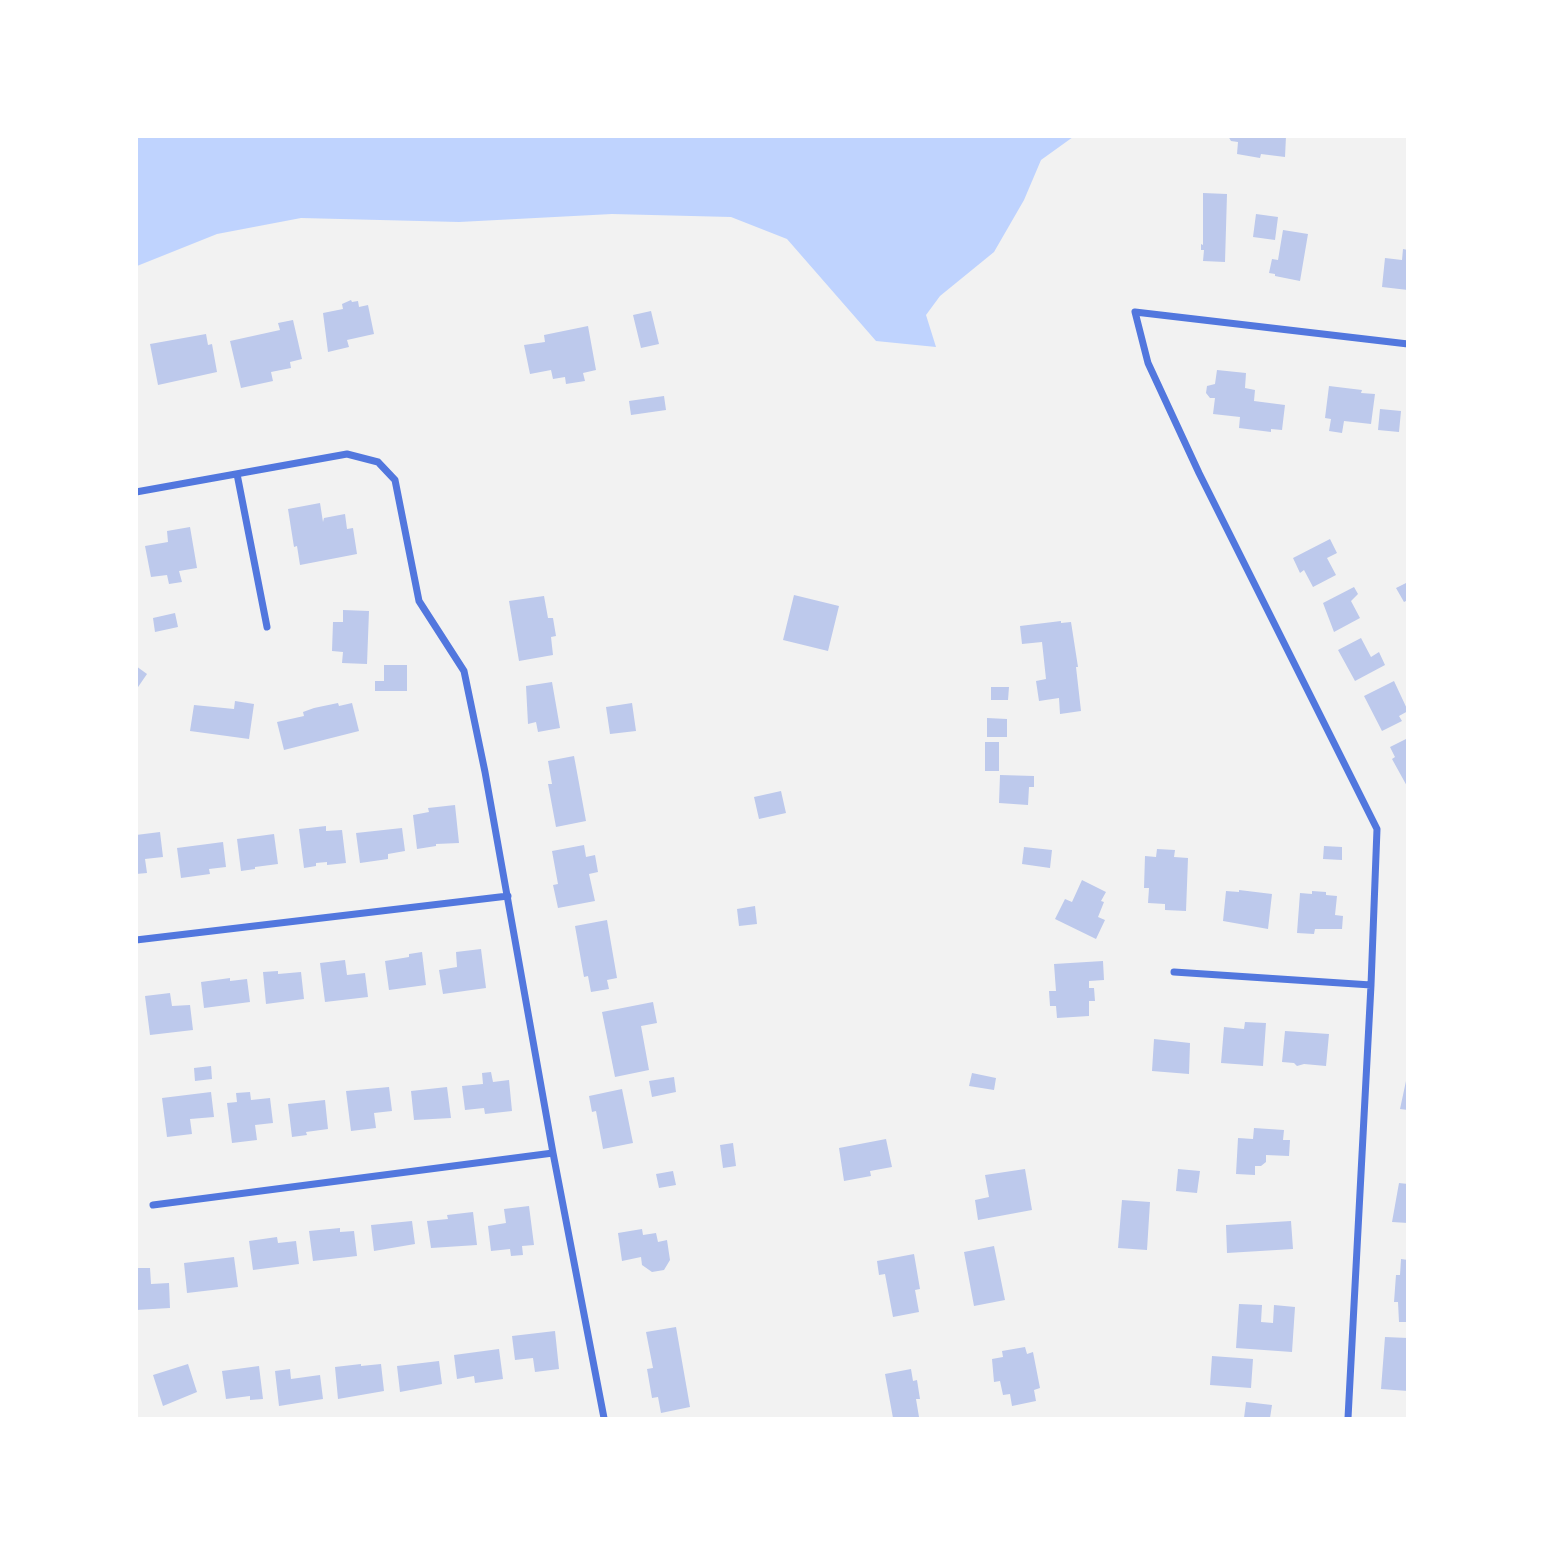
<!DOCTYPE html>
<style>
body{margin:0}
#map{position:relative;width:1544px;height:1555px;overflow:hidden;background:#f2f2f2;font-family:"Varela Round",sans-serif}
canvas{display:block}
.frame{position:absolute;inset:0;border:138px solid #fff;pointer-events:none}
</style>
<div id="map">
<canvas width="1544" height="1555"></canvas>
<div class="frame"></div>
</div>
<script>
const context = document.querySelector('canvas').getContext('2d');
context.lineJoin = 'round';
function fill(path, color) {
  context.fillStyle = color;
  context.fill(path, 'evenodd');
}
function shape(rows) {
  const path = new Path2D();
  for (const r of rows) {
    path.moveTo(r[0], r[1]);
    for (let i = 2; i < r.length; i += 2) path.lineTo(r[i], r[i + 1]);
  }
  return path;
}
function trace(path, color, width, dash) {
  context.strokeStyle = color;
  context.lineWidth = width;
  context.lineCap = dash ? 'butt' : 'round';
  context.setLineDash(dash || []);
  context.stroke(path);
}
const water = shape([
 [137,136,1073,136,1073,137,1041,160,1024,200,994,252,940,296,926,315,936,347,876,341,787,239,731,217,612,214,459,222,301,218,217,234,137,266]
]);
const building = shape([
 [1228,136,1286,136,1285,157,1261,154,1260,158,1237,154,1238,142,1231,141],
 [1203,193,1227,194,1225,262,1203,261,1204,250,1201,250,1201,244,1203,245],
 [1256,214,1278,217,1275,240,1253,237],
 [1283,230,1308,234,1300,281,1275,276,1275,274,1269,273,1272,259,1278,260],
 [1403,249,1408,250,1408,290,1382,287,1385,258,1402,260],
 [351,300,352,302,358,301,359,307,368,305,374,334,347,340,349,347,328,352,323,313,343,309,342,304],
 [651,311,659,344,641,348,633,315],
 [293,320,302,359,290,362,291,368,271,372,273,381,241,388,230,341,280,330,278,323],
 [588,326,596,370,583,373,585,381,566,384,565,377,553,379,551,370,530,374,524,345,545,342,544,335],
 [206,334,208,345,212,344,217,372,158,385,150,344],
 [1217,370,1246,373,1245,388,1255,390,1254,401,1285,405,1282,430,1271,429,1271,432,1239,428,1240,417,1213,414,1215,398,1210,398,1206,393,1207,386,1215,384],
 [1329,386,1362,390,1361,393,1375,394,1371,424,1344,421,1342,433,1329,431,1331,419,1325,418],
 [664,396,666,410,631,415,629,401],
 [1380,409,1401,411,1399,432,1378,430],
 [320,503,323,522,324,518,345,514,347,529,353,528,357,554,300,565,297,546,294,547,288,509],
 [190,527,197,568,179,571,182,582,169,584,167,575,151,577,145,546,168,542,167,531],
 [1330,539,1337,553,1327,558,1336,575,1313,587,1304,570,1300,573,1293,558],
 [1408,582,1408,600,1404,602,1396,588],
 [1354,587,1358,594,1351,601,1360,618,1334,632,1323,603],
 [794,595,839,606,828,651,783,640],
 [544,596,548,618,553,618,556,636,551,637,553,655,519,661,509,601],
 [343,610,369,611,367,664,342,663,343,652,332,651,333,622,343,622],
 [175,613,178,627,155,632,153,618],
 [1061,621,1061,623,1071,622,1078,667,1076,667,1081,711,1060,714,1059,698,1039,701,1036,681,1046,679,1042,642,1022,644,1020,626],
 [1361,638,1371,657,1379,652,1385,665,1355,681,1338,650],
 [384,665,407,665,407,691,375,691,375,681,384,681],
 [136,666,147,674,136,690],
 [1394,681,1408,711,1399,716,1402,721,1382,731,1364,696],
 [552,682,560,728,538,732,536,722,528,724,526,686],
 [991,687,1009,687,1008,700,991,700],
 [235,701,254,704,249,739,190,731,194,705,234,709],
 [338,703,339,706,352,703,359,731,284,750,277,722,304,716,303,712,314,708],
 [632,703,636,731,610,734,606,707],
 [987,718,1007,719,1007,737,987,737],
 [1408,738,1408,788,1392,759,1395,757,1390,747],
 [985,742,999,742,999,771,985,771],
 [574,756,586,821,556,827,548,784,552,784,548,761],
 [1000,775,1034,776,1034,787,1029,787,1028,805,999,803],
 [781,791,786,813,759,819,754,797],
 [455,805,459,843,436,844,436,846,417,849,413,815,429,812,428,808],
 [326,826,326,831,342,830,346,863,327,865,327,862,316,863,316,866,304,868,299,829],
 [402,828,405,851,388,854,388,859,360,863,356,833],
 [160,832,163,857,145,859,147,873,136,874,136,835],
 [274,834,278,864,255,867,255,869,241,871,237,839],
 [223,842,226,867,209,869,210,874,181,878,177,848],
 [584,845,586,857,595,855,598,872,589,874,595,901,558,908,553,885,558,884,552,851],
 [1324,846,1342,847,1342,860,1323,859],
 [1024,847,1052,850,1050,868,1022,864],
 [1157,849,1175,850,1174,857,1188,858,1186,911,1165,910,1165,904,1148,903,1149,888,1144,888,1145,856,1156,857],
 [1082,880,1106,892,1101,901,1104,902,1098,917,1105,920,1096,939,1055,919,1065,899,1072,902],
 [1239,890,1272,894,1268,929,1223,921,1226,891,1239,892],
 [1312,891,1326,892,1326,895,1337,896,1335,915,1343,916,1342,929,1315,929,1314,934,1297,933,1300,893,1312,894],
 [755,906,757,924,739,926,737,909],
 [607,920,617,978,607,980,609,989,591,992,588,976,584,977,575,926],
 [481,949,486,988,443,994,439,970,457,967,456,952],
 [422,952,426,985,389,990,385,961,409,957,409,954],
 [345,960,347,975,365,973,368,997,325,1002,320,963],
 [1103,961,1104,980,1089,981,1089,988,1094,988,1095,1001,1089,1001,1089,1016,1057,1018,1056,1006,1050,1006,1049,991,1056,991,1054,964],
 [278,971,278,974,301,972,304,999,266,1004,263,972],
 [230,978,230,981,247,979,250,1002,204,1008,201,982],
 [170,993,172,1006,190,1005,193,1030,150,1035,145,996],
 [653,1002,657,1023,641,1026,649,1070,615,1077,602,1012],
 [1245,1022,1266,1023,1263,1066,1221,1063,1224,1027,1244,1029],
 [1285,1031,1329,1034,1326,1066,1304,1064,1297,1066,1294,1063,1282,1062],
 [1154,1039,1190,1043,1189,1074,1152,1071],
 [211,1066,212,1079,195,1081,194,1068],
 [491,1072,493,1082,509,1080,512,1111,485,1114,484,1108,465,1110,462,1086,483,1084,482,1073],
 [972,1073,996,1078,994,1090,969,1086],
 [674,1077,676,1092,652,1097,649,1081],
 [1406,1081,1408,1081,1408,1110,1400,1109],
 [389,1087,392,1111,374,1113,376,1128,351,1131,346,1091],
 [447,1087,451,1118,414,1120,411,1091],
 [622,1089,633,1143,603,1149,596,1111,592,1112,589,1096],
 [211,1092,214,1117,190,1119,192,1134,167,1137,162,1098],
 [250,1092,251,1100,270,1098,273,1123,255,1125,257,1140,232,1143,227,1103,237,1102,236,1093],
 [325,1100,328,1129,306,1132,307,1135,292,1137,288,1104],
 [1254,1128,1284,1130,1283,1140,1290,1140,1289,1156,1266,1155,1266,1162,1261,1166,1255,1166,1255,1175,1236,1174,1238,1138,1253,1139],
 [886,1139,892,1167,870,1171,871,1176,844,1181,839,1148],
 [733,1143,736,1166,723,1168,720,1145],
 [1025,1169,1032,1210,978,1220,975,1200,989,1197,985,1175],
 [1178,1169,1200,1171,1197,1193,1176,1191],
 [673,1171,676,1185,659,1188,656,1174],
 [1399,1183,1408,1184,1408,1223,1392,1222],
 [1122,1200,1150,1202,1147,1250,1118,1248],
 [529,1206,534,1245,522,1246,523,1255,511,1256,510,1249,491,1251,488,1226,506,1223,504,1209],
 [473,1212,477,1245,431,1248,427,1221,448,1219,447,1215],
 [412,1221,415,1244,374,1251,371,1225],
 [1291,1221,1293,1249,1227,1253,1226,1225],
 [340,1228,340,1232,354,1231,357,1256,313,1261,309,1231],
 [642,1229,643,1235,656,1233,658,1242,667,1240,670,1260,664,1270,652,1272,642,1265,641,1257,622,1261,618,1233],
 [277,1237,278,1243,296,1241,299,1264,253,1270,249,1241],
 [994,1246,1005,1300,974,1306,964,1252],
 [914,1254,920,1289,915,1290,919,1312,893,1317,885,1274,879,1275,877,1261],
 [234,1257,238,1287,187,1293,184,1263],
 [1401,1259,1408,1260,1408,1322,1399,1322,1398,1302,1394,1302,1396,1275,1400,1275],
 [136,1268,150,1268,151,1284,169,1283,170,1308,136,1310],
 [1239,1304,1262,1305,1261,1322,1273,1323,1274,1305,1295,1307,1292,1352,1236,1348],
 [676,1327,690,1407,661,1413,658,1397,652,1398,647,1369,653,1368,646,1332],
 [555,1331,559,1369,535,1372,533,1358,515,1360,512,1336],
 [1385,1337,1408,1338,1408,1391,1381,1389],
 [1025,1347,1027,1354,1033,1352,1040,1388,1034,1390,1036,1401,1012,1406,1010,1394,1003,1395,1000,1381,994,1382,992,1359,1003,1357,1002,1351],
 [499,1349,503,1379,475,1383,474,1376,457,1379,454,1355],
 [1212,1356,1253,1359,1251,1388,1210,1385],
 [439,1361,442,1384,400,1392,397,1366],
 [188,1364,197,1392,163,1406,153,1375],
 [361,1364,361,1366,381,1364,384,1391,338,1399,335,1367],
 [259,1366,263,1399,250,1400,250,1396,226,1399,222,1371],
 [290,1369,291,1379,320,1375,323,1399,279,1406,275,1371],
 [911,1369,913,1381,917,1380,920,1399,916,1399,919,1417,893,1418,885,1374],
 [1246,1402,1272,1405,1270,1418,1244,1418]
]);
const minor = shape([
 [237,474,267,627],
 [136,492,347,454,378,462,395,480,419,601,464,671,485,772,553,1153,604,1418],
 [136,940,508,896],
 [1174,972,1371,985],
 [153,1205,553,1153],
 [1348,1418,1371,985,1377,829,1199,473,1148,363,1135,312,1408,344]
]);
fill(water, '#bfd3fe');
fill(building, '#bdc9ec');
trace(minor, '#5277de', 7);
</script>
